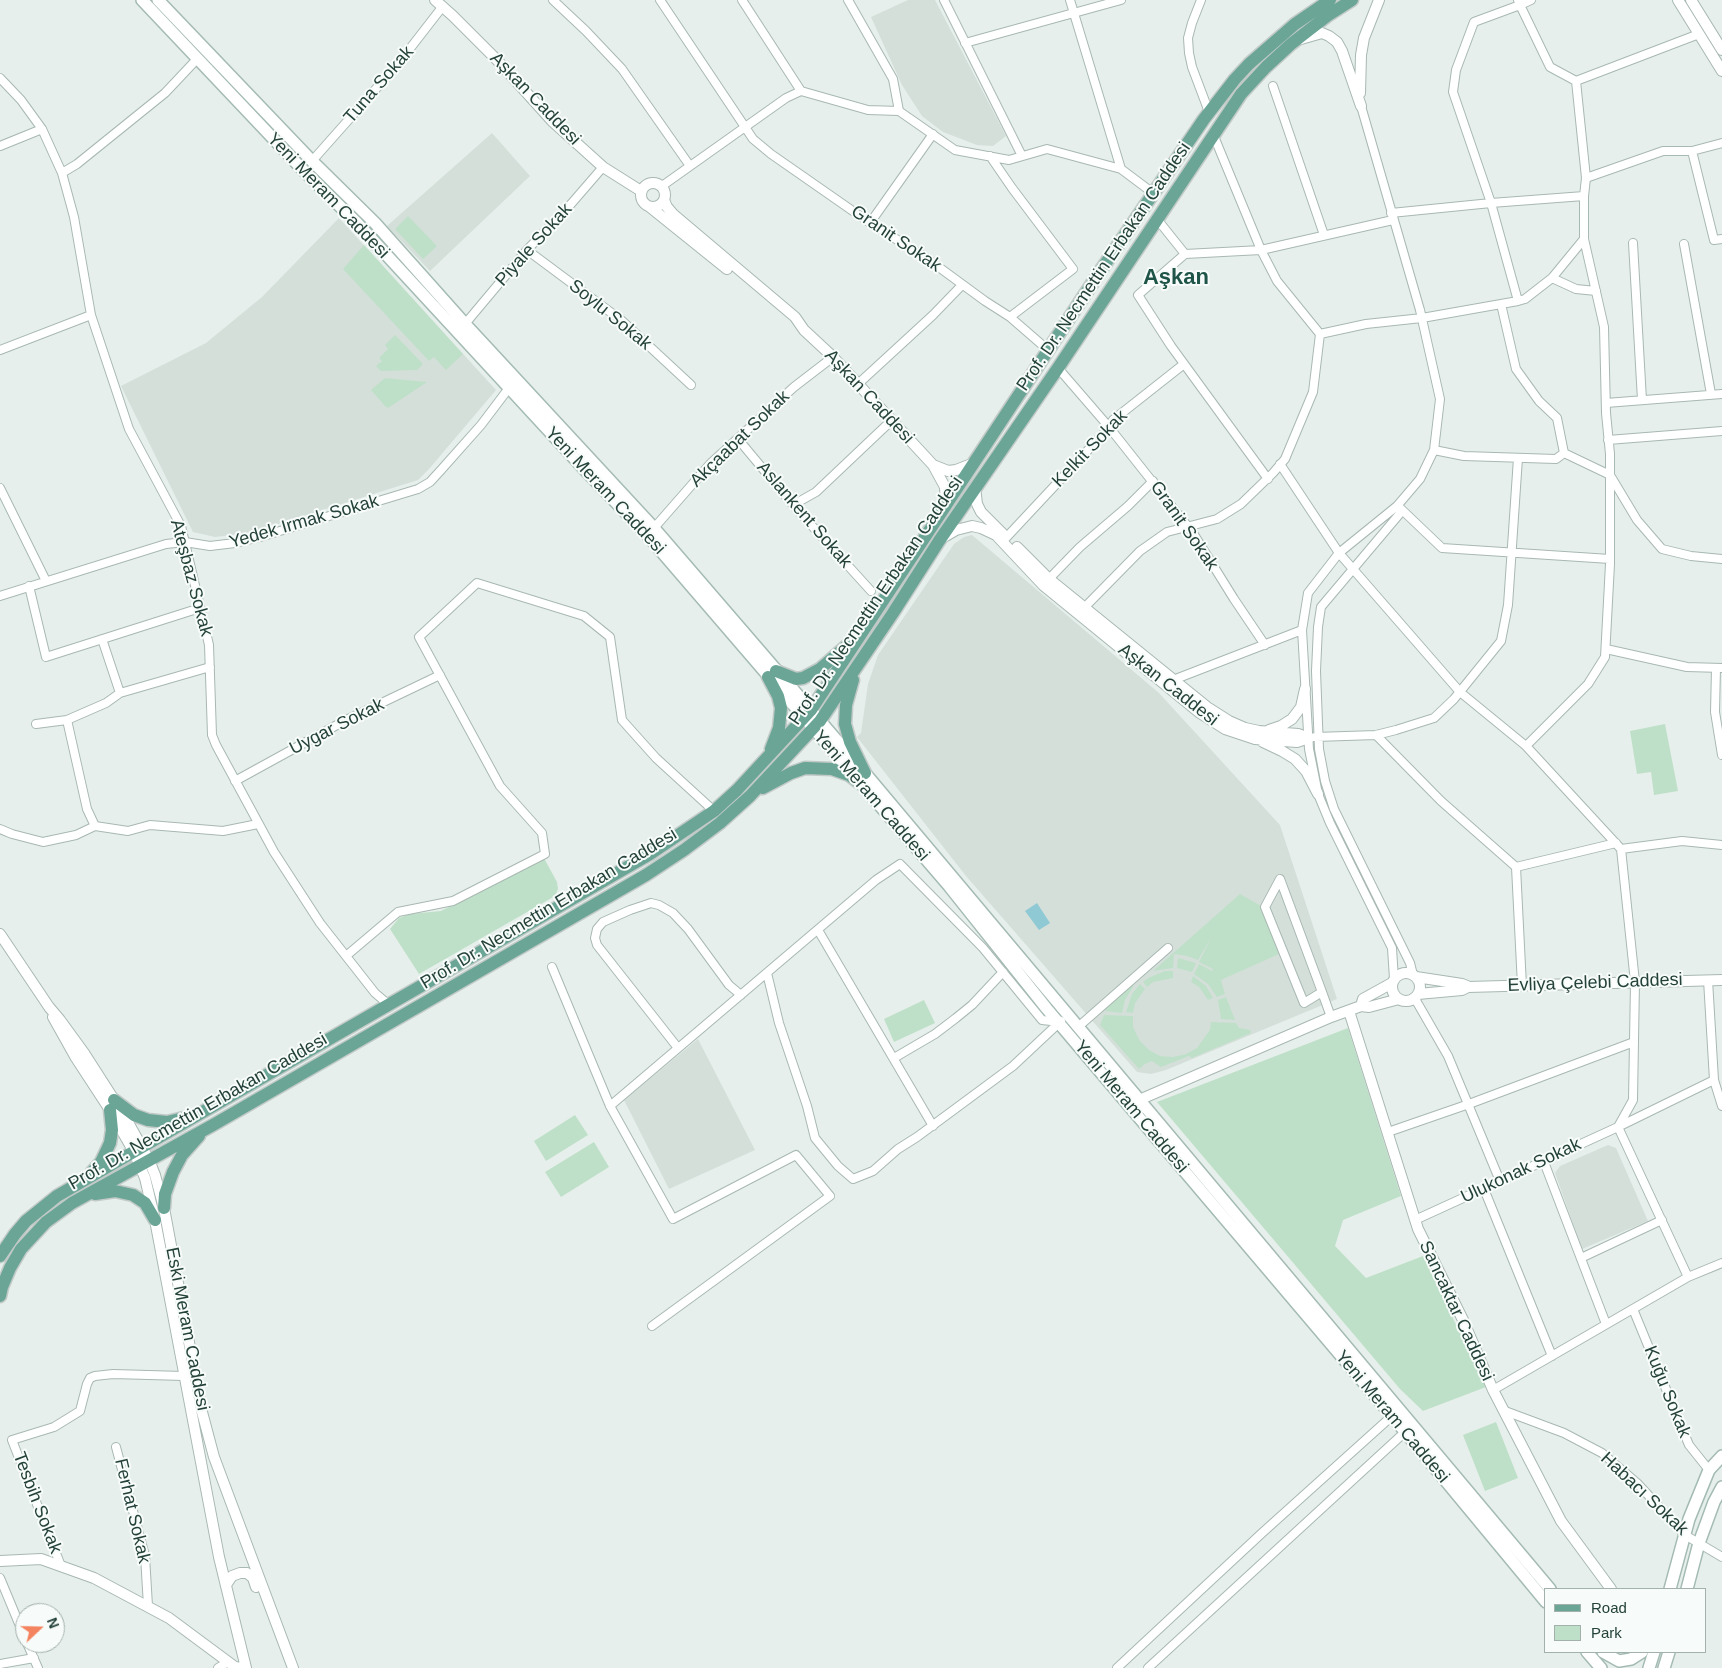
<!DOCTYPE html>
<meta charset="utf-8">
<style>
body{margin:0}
#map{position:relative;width:1722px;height:1668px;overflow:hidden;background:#e6efeb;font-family:Arial,sans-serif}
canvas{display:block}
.legend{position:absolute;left:1544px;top:1588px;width:162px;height:65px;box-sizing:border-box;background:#f7fbf9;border:1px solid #a3b1ad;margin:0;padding:6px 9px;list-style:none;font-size:15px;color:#24423a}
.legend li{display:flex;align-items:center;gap:10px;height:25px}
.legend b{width:25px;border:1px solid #a3b1ad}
.north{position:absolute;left:15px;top:1603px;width:50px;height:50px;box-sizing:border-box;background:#f7fbf9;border:1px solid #a3b1ad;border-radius:50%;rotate:69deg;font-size:14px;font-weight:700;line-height:20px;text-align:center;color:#24423a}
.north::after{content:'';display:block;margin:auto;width:18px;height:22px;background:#f4845f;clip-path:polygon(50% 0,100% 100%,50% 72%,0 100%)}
</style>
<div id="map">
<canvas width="1722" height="1668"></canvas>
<ul class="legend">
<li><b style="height:6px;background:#6aa596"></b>Road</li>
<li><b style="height:14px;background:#bfe0c8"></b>Park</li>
</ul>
<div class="north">N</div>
</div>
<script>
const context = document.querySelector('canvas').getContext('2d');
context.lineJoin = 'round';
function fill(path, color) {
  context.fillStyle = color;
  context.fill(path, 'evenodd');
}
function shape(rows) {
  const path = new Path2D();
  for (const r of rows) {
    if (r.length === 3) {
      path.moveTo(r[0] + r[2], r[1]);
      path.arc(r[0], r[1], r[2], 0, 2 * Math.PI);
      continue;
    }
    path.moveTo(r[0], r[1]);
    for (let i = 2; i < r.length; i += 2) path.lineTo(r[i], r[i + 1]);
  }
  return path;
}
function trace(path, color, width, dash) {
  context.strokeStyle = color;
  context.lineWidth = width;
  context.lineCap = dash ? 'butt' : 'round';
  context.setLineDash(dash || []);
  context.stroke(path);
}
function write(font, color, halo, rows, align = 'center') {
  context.font = font + ' Arial,sans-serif';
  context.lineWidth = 4;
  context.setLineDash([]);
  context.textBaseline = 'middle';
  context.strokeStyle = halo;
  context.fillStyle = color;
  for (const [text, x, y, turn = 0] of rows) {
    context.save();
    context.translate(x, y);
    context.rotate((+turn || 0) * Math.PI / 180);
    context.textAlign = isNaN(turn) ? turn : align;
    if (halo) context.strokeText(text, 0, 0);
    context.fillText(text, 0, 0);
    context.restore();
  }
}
const built = shape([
 [908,0,935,0,1006,136,993,146,977,145,943,132,922,116,902,85,871,17],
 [492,133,530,176,430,271,387,226],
 [339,218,496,390,429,469,418,480,249,533,215,537,193,532,121,386,206,343,262,297],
 [972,535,1159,693,1280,825,1337,999,1166,1070,1151,1074,1137,1072,966,876,857,737,861,733,868,684,878,655,954,544,964,537],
 [698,1039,755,1150,669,1189,624,1100],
 [1608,1145,1616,1148,1648,1221,1582,1249,1555,1173,1560,1166]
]);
const green = shape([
 [408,216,437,246,423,259,395,229],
 [364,245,463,354,446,370,434,357,429,361,343,269],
 [395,335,423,364,417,370,381,371,376,366,382,361,379,358,388,349,385,345],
 [385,378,427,382,388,408,385,406,371,390],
 [1665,724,1678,791,1654,795,1651,772,1637,774,1630,731],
 [540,860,545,860,557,882,558,889,555,896,419,974,390,929,399,918,410,914,441,911],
 [1240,894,1261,906,1279,954,1221,980,1225,994,1217,997,1208,984,1194,974,1199,964,1212,971,1213,969,1199,962,1212,936,1198,960,1187,956,1174,954,1173,968,1153,971],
 [1178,958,1196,963,1192,972,1177,968],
 [1165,971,1173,971,1173,978,1153,982,1147,987,1143,982,1148,978],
 [1193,976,1206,986,1213,998,1208,1000,1199,987,1191,982],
 [1140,984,1145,989,1135,1003,1133,1013,1126,1012,1132,994],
 [1134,985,1125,1000,1122,1013,1105,1011,1109,1004,1125,990],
 [1226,997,1235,1020,1221,1019,1218,1000],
 [924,1000,935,1023,894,1042,884,1019],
 [1104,1015,1133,1016,1133,1027,1140,1041,1149,1050,1160,1056,1173,1057,1186,1054,1197,1048,1210,1030,1211,1022,1236,1023,1239,1028,1250,1030,1251,1033,1192,1058,1189,1056,1161,1067,1152,1061,1145,1064,1139,1069,1100,1025],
 [1348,1028,1401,1196,1343,1220,1335,1246,1366,1278,1423,1256,1486,1387,1423,1411,1400,1389,1157,1102],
 [575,1115,588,1135,546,1161,534,1141],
 [594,1142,609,1167,561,1197,545,1172],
 [1496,1422,1518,1478,1485,1491,1463,1435]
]);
const water = shape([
 [1037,903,1050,923,1039,930,1025,911]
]);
const minor = shape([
 [553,0,586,31,622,69,690,166],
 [660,0,753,139,771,154,870,223,925,257,985,301,1010,317,1048,350],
 [742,0,801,91],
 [848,0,893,79,899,111],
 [944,0,1022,156],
 [1070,0,1121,169],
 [1201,0,1192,23,1188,38,1189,53,1192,67,1209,112],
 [1518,0,1520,5,1531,0],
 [1699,34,1576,81,1586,178,1663,151,1692,151,1722,143],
 [965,43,1121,0],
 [0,78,21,100,42,129,62,173,74,217,91,315,129,429,181,526,209,645,212,735,216,745,274,852,320,923,375,993,388,1004],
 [1273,86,1324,235],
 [1361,106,1420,310,1440,399,1434,450,1420,479,1397,506,1339,553,1308,593,1302,630,1309,749,1318,794,1330,823,1392,948,1394,979],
 [1213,134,1261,250,1277,281,1320,334,1366,324,1422,318,1501,304,1518,301,1525,299,1552,278,1584,239,1584,196,1491,203,1518,301],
 [0,146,42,129],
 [1692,151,1714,240,1722,239],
 [990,156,1012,188,1073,269,1010,317],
 [312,161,398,64,443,6],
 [62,173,77,164,165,93,198,58],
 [662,186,786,98,801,91,868,110,899,111,955,150,1009,160,1047,149,1121,169,1153,193],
 [1584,196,1586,178],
 [1391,213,1491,203,1453,92,1456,70,1474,22,1520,5,1550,67,1576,81],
 [1157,219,1185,254,1261,250,1393,220],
 [870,223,933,134],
 [1584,239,1604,327,1606,413,1610,454,1610,564,1605,657,1588,684,1526,746,1621,849,1682,841,1722,845],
 [1633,243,1642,400],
 [1684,244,1711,394],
 [527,250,621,320,691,385],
 [1185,254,1138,295,1171,346,1268,479],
 [1552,278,1576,289,1596,291],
 [1501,304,1516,369,1539,401,1557,418,1564,453,1610,475,1637,520,1662,549,1691,556,1722,559],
 [465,324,527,250,571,204,603,167],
 [0,350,91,315],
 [1058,368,1109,427,1193,533,1234,599,1265,645],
 [858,384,933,315,962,285],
 [1606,403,1722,394],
 [738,439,793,505,871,591],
 [1608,440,1722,431],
 [1434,450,1464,456,1556,459,1564,453],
 [1280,464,1339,553,1460,692,1526,746],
 [0,488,46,581],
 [793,505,816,492,891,421],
 [1399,507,1442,548,1610,559],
 [1402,511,1321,607,1318,627,1316,671,1319,749,1325,781,1334,809,1410,963,1413,975],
 [654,528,710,464,794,387,833,357],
 [1003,541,1104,433,1113,420,1184,364],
 [1045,583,1080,547,1128,506,1153,481],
 [29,586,46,657,200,608],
 [0,596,166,544,185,542,210,546,235,543,260,537,418,489,430,482,441,470,481,425,509,388],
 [1081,611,1140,551,1167,532,1217,519,1241,504,1273,473,1285,459,1313,392,1320,334],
 [102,639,120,693,210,667],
 [1606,649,1687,667,1722,668],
 [1716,668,1715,712,1722,755],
 [1170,683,1173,680,1302,630],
 [67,720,106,703,120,693],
 [36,724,67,720,87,809,95,826,128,831,150,825,223,831,258,824],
 [1376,735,1441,801,1516,867,1616,843],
 [1315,737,1376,735,1396,730,1434,718,1454,699,1501,641,1508,605,1518,458],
 [235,781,346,720,440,675],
 [0,829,12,834,43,842,76,835,95,826],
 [1516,867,1522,986],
 [818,930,933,1126],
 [346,956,398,912,453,901,545,854,542,833,500,786,419,637,477,583,584,616,610,637,622,720,656,758,714,811],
 [552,967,610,1106,673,1219,796,1155,830,1196,652,1326],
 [767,973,779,1023,807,1106,815,1138,838,1166,853,1179,873,1171,898,1149,917,1137,1013,1066,1061,1021],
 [1708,980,1714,1080,1618,1127,1688,1277,1722,1263],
 [1322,992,1304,1003,1265,907,1280,879,1322,992,1331,1017],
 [1414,997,1448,1056,1500,1181],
 [1078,1027,1168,948],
 [678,1048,597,945,595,938,597,929,603,922,630,910,651,903,659,905,673,913,688,929,729,985,741,995],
 [894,1058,935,1034,956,1018,972,1005,1003,972],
 [1714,1080,1722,1106],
 [610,1106,876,880,900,864,983,948,1042,1020,1060,1022],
 [1388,1132,1469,1104,1634,1042],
 [1544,1162,1606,1324],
 [1484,1189,1552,1356],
 [1415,1220,1618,1127,1633,1100,1635,982,1621,849],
 [1581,1258,1662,1220],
 [1633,1309,1689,1445,1709,1470],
 [1493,1390,1688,1277],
 [1505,1411,1564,1433,1602,1453,1637,1483,1685,1535,1722,1557],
 [116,1447,145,1556,148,1606],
 [61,1566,12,1440,54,1427,80,1411,87,1384,90,1378,95,1376,113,1374,184,1376],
 [0,1578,25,1638],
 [27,1643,38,1668],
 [0,1664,34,1658],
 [218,1668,228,1662],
 [1117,1668,1262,1533,1392,1416],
 [1148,1668,1405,1432]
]);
const tertiary = shape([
 [435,0,453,16,497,60,552,121,603,167,641,191],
 [1678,0,1722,71],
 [1691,0,1722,50],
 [1301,39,1322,33,1329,36,1337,42,1342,51,1361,106],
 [1360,93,1361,55,1364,38,1379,0],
 [653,195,12],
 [664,200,667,207,673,214,795,317,804,330,833,357,933,465,945,487,946,505],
 [650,207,727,269],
 [933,465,948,471,956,470,974,463],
 [975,487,977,504,981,512,1003,534],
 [944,537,956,530,972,526,981,528,996,535,1043,585,1200,713,1225,729,1255,739,1297,742,1309,738],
 [1017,547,1049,579,1207,707,1229,721,1245,728,1259,731,1298,734,1309,738],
 [1269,730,1281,726,1292,719,1301,707,1305,689],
 [1263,742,1282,751,1295,759,1306,771,1318,794],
 [0,934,49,1007,60,1020,84,1053,125,1117,149,1160,155,1175,164,1208,202,1412,214,1457,293,1668],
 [1406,987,14],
 [1416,977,1462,984,1467,986],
 [1418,994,1462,990,1468,987,1722,980],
 [1361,1006,1363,999,1392,983],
 [1349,1011,1418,1229,1463,1320,1493,1390,1561,1521,1611,1589],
 [53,1017,76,1058,110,1110,134,1152,145,1178,155,1220,219,1557,246,1668],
 [1132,1103,1331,1017,1361,1006,1369,1007,1399,999],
 [0,1561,41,1559,94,1578,169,1618,235,1667,242,1668],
 [226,1585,232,1576,240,1573,247,1573,253,1578,256,1587]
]);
const secondary = shape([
 [142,0,302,169,357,223,585,470,648,536,949,886,1047,1009,1392,1416,1546,1602],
 [158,0,312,161,375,223,465,324,654,528,865,773,1550,1589],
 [1670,1589,1689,1519,1709,1470,1722,1456],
 [1687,1589,1699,1543,1714,1502,1722,1487],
 [1587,1652,1601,1668],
 [1603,1652,1619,1661,1631,1659,1642,1652],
 [1649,1668,1654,1652],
 [1664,1668,1669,1652]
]);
const primary = shape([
 [776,671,796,679,803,678,820,669,850,643],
 [768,677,778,696,781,708,779,728,771,749],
 [853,680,846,705,845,724,850,742,865,773],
 [763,788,791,773,805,768,832,769,849,775,857,781],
 [114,1100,134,1115,148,1120,167,1122,188,1117],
 [92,1172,101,1162,110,1143,112,1130,110,1110],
 [95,1194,115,1191,133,1195,145,1203,155,1220],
 [164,1208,165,1194,173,1172,182,1155,199,1136],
 [0,1256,15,1234,26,1221,57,1196,650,854,714,811,737,790,811,710,1099,273,1204,119,1235,79,1249,64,1295,24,1330,0],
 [0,1296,2,1287,10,1268,21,1249,46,1222,72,1203,213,1125,646,875,684,850,720,823,750,796,820,721,893,613,939,541,1058,368,1241,94,1266,67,1291,44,1327,16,1352,0]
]);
const streetNames = [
 ["Tuna Sokak",379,85,-49],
 ["Aşkan Caddesi",535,99,46],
 ["Yeni Meram Caddesi",328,196,46],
 ["Granit Sokak",896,239,34],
 ["Piyale Sokak",534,245,-48],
 ["Prof. Dr. Necmettin Erbakan Caddesi",1104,267,-56],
 ["Soylu Sokak",610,315,39],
 ["Aşkan Caddesi",869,397,47],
 ["Akçaabat Sokak",740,439,-44],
 ["Kelkit Sokak",1090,449,-46],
 ["Yeni Meram Caddesi",605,491,47],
 ["Aslankent Sokak",804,515,49],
 ["Yedek Irmak Sokak",304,522,-16],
 ["Granit Sokak",1184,526,55],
 ["Ateşbaz Sokak",191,578,75],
 ["Prof. Dr. Necmettin Erbakan Caddesi",876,601,-56],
 ["Aşkan Caddesi",1168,685,38],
 ["Uygar Sokak",337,727,-27],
 ["Yeni Meram Caddesi",871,796,49],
 ["Prof. Dr. Necmettin Erbakan Caddesi",549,909,-31],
 ["Evliya Çelebi Caddesi",1595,983,-2],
 ["Yeni Meram Caddesi",1131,1107,50],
 ["Prof. Dr. Necmettin Erbakan Caddesi",198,1112,-30],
 ["Ulukonak Sokak",1521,1171,-25],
 ["Sancaktar Caddesi",1456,1311,65],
 ["Eski Meram Caddesi",187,1329,79],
 ["Kuğu Sokak",1667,1392,68],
 ["Yeni Meram Caddesi",1392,1417,50],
 ["Habacı Sokak",1644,1494,43],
 ["Tesbih Sokak",37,1503,69],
 ["Ferhat Sokak",132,1511,77]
];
const districtNames = [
 ["Aşkan",1176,278]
];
fill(built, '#d4dfda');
fill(green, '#bfe0c8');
fill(water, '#8ec9d4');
trace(minor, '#a8b8b2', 10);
trace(tertiary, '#a8b8b2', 12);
trace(secondary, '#a4bbb3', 14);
trace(primary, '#c2cac8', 15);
trace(minor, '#fff', 8);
trace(tertiary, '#fff', 10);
trace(secondary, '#fff', 11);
trace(primary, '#6aa596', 12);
write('18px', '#24423a', '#f7fbf9', streetNames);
write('bold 22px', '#1f5548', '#f7fbf9', districtNames);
</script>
